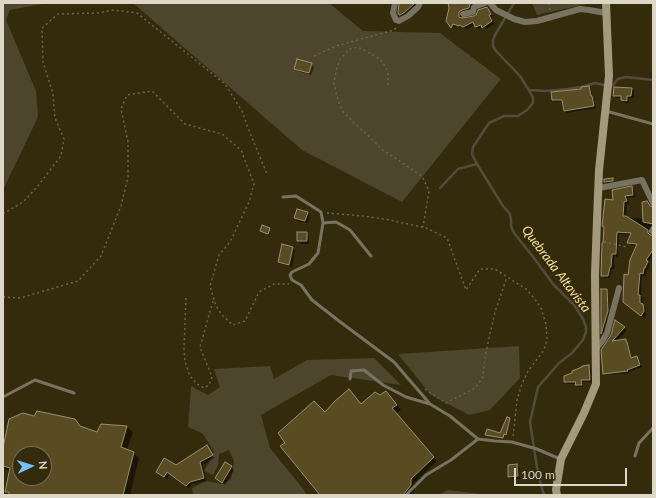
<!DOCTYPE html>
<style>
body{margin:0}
#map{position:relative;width:656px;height:498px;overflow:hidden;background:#342b0d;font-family:Lato,sans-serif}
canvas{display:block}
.frame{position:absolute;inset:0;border:4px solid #ddd7c7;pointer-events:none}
.north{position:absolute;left:12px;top:446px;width:40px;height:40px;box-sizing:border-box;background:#342b0d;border:1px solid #787057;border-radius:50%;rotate:86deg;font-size:11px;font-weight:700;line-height:16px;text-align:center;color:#ddd7c7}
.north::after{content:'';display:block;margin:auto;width:14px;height:18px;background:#76c0f7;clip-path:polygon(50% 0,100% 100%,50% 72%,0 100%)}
.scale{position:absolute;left:514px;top:468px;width:113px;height:18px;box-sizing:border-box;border:2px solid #ddd7c7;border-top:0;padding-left:5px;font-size:12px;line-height:14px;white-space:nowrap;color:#ddd7c7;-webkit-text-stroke:3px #342b0d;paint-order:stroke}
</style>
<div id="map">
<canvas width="656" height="498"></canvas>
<div class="frame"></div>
<div class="north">N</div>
<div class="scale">100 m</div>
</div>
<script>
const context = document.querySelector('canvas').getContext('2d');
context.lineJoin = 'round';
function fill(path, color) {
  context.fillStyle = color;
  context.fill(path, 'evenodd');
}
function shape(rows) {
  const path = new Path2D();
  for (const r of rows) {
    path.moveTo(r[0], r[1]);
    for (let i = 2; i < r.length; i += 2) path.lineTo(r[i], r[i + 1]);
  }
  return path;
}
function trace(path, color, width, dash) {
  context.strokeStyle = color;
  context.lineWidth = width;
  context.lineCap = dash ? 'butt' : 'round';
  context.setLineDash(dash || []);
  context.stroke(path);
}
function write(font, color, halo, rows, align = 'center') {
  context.font = font + ' Lato,sans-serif';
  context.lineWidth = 3;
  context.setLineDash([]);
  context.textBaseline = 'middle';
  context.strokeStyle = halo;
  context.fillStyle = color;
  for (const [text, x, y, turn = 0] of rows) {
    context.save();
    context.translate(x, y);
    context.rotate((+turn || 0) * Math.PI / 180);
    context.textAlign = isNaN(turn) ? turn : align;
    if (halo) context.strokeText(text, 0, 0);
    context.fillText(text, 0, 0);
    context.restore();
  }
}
const green = shape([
 [3,3,48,3,10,10,6,20,36,91,38,117,3,190],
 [133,3,329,3,363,31,440,33,501,79,402,202,302,150],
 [532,3,591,3,537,15],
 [519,346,520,378,490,410,469,415,431,395,398,354],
 [374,358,401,385,331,375,261,415,270,448,304,490,306,495,193,495,192,488,207,481,222,484,231,479,234,461,229,450,219,454,218,465,213,475,204,471,210,461,214,451,202,433,188,427,191,386,208,395,220,387,214,369,270,366,274,379,307,360],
 [447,490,490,495,439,495]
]);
const shadow = shape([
 [400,3,419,3,402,17,400,15],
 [449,3,482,3,472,11,463,13,461,18,461,19,474,17,487,8,490,11,492,17,491,17,494,24,486,29,484,27,479,29,475,25,467,29,462,27,462,28,456,26,454,29,447,20,450,8],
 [311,64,314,67,311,75,298,71,295,69],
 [589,87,591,90,592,97,594,99,596,108,567,113,565,111,563,101,555,102,553,100,552,92,583,90],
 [615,88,632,89,634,91,634,98,629,98,629,103,624,103,622,100,622,98,617,98,614,96],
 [605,179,612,179,614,182,606,183,605,182],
 [631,188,634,190,636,197,628,198,629,204,627,204,626,217,643,219,647,202,653,209,653,228,650,235,653,236,653,256,648,262,650,264,648,270,646,270,646,276,642,276,641,297,643,298,642,305,645,307,646,314,644,318,627,304,629,276,637,246,631,245,628,243,631,235,619,234,618,257,614,256,614,269,612,269,610,278,604,278,602,275,604,244,614,201],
 [307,213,310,215,308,223,298,221,295,218],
 [298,233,306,233,309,236,309,244,301,244,298,241],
 [292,247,295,250,292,267,282,264,279,261],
 [602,290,607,290,608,292,609,313,603,334],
 [616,322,627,330,616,342,625,340,629,346,632,358,637,357,639,359,642,367,629,372,629,373,606,375,604,373],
 [589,366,591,368,592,382,583,382,583,387,578,387,576,384,568,384,565,382],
 [349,390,361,404,379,396,390,397,401,410,396,413,437,461,414,483,415,490,411,495,322,495,325,413],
 [509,419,510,420,506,435,505,435,504,438,487,436,486,435,500,434],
 [101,425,127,427,133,432,127,450,133,452,139,458,130,495,10,495,6,492,10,471,6,470,3,467,3,453,81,428,97,433],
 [20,454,44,454,44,478,20,478],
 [209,449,214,458,203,465,206,481,192,484,189,488,170,474,167,479,160,475,157,472,176,466],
 [226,463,234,470,225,485,216,478],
 [516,465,519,467,520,479,512,479,509,477]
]);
const stream = shape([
 [514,3,495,35,493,40,493,46,496,51,520,76,533,97,533,103,527,110,518,116,504,116,489,123,473,147,472,154,477,164,503,206,510,214,511,219,511,226,514,233,534,258,553,284,575,306,583,319,586,327,586,332,583,340,572,353,559,363,538,387,530,422,538,474,544,495],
 [612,86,618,79,626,77,653,80],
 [529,90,545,91,568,89,581,87,595,83,604,85],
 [440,188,458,169,477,164]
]);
const building = shape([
 [399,3,415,3,405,12,400,15,399,15,398,13,399,3],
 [448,3,472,3,470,4,469,8,462,10,459,12,459,17,462,18,474,16,476,15,478,10,487,7,491,14,489,15,492,21,482,28,481,25,475,27,473,22,463,27,459,25,459,26,453,24,451,28,446,21,449,8,448,3],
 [297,59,312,63,309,73,294,69,297,59],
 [589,86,591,96,592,96,594,106,564,111,562,100,552,100,551,92,581,89,581,87,589,86],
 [614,87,632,88,631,96,627,96,627,101,621,100,621,96,613,96,614,87],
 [613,178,613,181,604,182,604,179,613,178],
 [632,186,633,195,625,196,627,201,624,202,623,216,626,216,648,230,648,233,650,235,653,235,653,250,646,260,648,261,645,268,644,268,643,274,640,273,638,295,640,295,640,303,643,304,644,311,641,316,623,302,624,274,628,275,630,260,637,244,627,243,631,233,617,232,616,254,612,254,611,267,610,267,608,276,601,276,602,244,602,243,603,243,604,227,602,226,605,199,613,200,612,190,632,186],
 [647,201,650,206,653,207,653,224,643,222,642,202,647,201],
 [297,209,308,212,305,221,294,218,297,209],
 [262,225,270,228,268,234,260,231,262,225],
 [297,232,307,232,307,241,297,241,297,232],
 [282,244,293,247,289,265,278,262,282,244],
 [601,289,607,289,608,311,601,334,601,289],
 [615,320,625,327,612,341,626,339,626,342,627,342,631,358,637,356,640,365,627,370,628,371,603,374,601,350,611,335,615,320],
 [589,365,590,380,581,380,582,385,575,385,576,382,564,382,564,376,572,373,572,371,582,367,582,366,589,365],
 [349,389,361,404,375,392,380,395,386,391,397,405,392,408,434,457,411,479,411,485,403,495,320,495,280,446,285,443,278,433,314,401,325,412,335,401,349,389],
 [37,411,75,419,80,426,97,432,101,424,127,426,121,447,134,452,123,495,9,495,9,492,5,492,10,468,3,466,3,448,9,419,23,413,34,416,37,411],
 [20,454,44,454,44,478,20,478,20,454],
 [507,417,510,418,506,435,504,434,503,438,485,435,487,429,500,433,507,417],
 [207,445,213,455,200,462,204,478,190,482,186,486,167,472,164,477,156,472,164,458,176,465,207,445],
 [225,462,232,466,222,483,215,478,225,462],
 [517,464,518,476,508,477,508,465,517,464]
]);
const path = shape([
 [549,3,550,10],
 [314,56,336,46,394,30,397,27],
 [388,85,388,73,383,62,375,56,358,47,350,49,340,59,336,71,334,83,336,93,339,103,344,113,383,150,422,176,429,191,423,227],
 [327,213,363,216,390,220,426,228,447,238,466,290,480,269,495,269,526,289,534,298,541,308,546,324,547,339,544,350,528,371,522,384,517,400,513,437],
 [3,214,23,202,37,187,61,156,64,139,55,118,53,94,43,62,42,28,58,14,98,13,113,10,137,13,225,84,242,111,248,128,267,174],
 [604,242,627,247],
 [3,297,20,298,78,281,101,256,121,206,128,177,128,142,121,109,127,95,152,91,185,124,222,134,241,150,254,184,249,202,230,242,219,255,210,286,216,306,222,315,233,325,245,321,259,292,274,284,289,284],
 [186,298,184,348,185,362,190,376,197,384,204,388,209,385,212,377,200,347,213,301],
 [425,389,446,403,475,388,483,377,485,356,495,312,507,277]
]);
const lane = shape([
 [606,111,653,124],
 [283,197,296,196,321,212,323,223,318,253,309,264,292,272,290,275,292,280,301,285,312,300,339,321,394,362,430,404],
 [323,223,336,222,350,230,371,256],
 [350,379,351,371,364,370,383,385,406,397,430,404,450,416,478,439,495,441,512,442,537,449,560,459],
 [3,397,35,380,74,393],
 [635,456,639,443,653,428],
 [406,495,426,475,451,460,478,439]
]);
const street = shape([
 [395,3,393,13,396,20,399,21,408,16,418,7,420,3],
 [490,3,496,10,514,19,525,22,537,21,580,9,589,10,606,13],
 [463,14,473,12,474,7,485,3],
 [599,188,642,180,653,203],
 [652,231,653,229],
 [596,349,603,340,607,333,619,288]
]);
const secondary = shape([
 [557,495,556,490,561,459,584,413,596,384,595,275,597,220,599,170,609,76,606,3]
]);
const waterNames = [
 ["Quebrada Altavista",556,269,53]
];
fill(green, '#4d452c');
fill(shadow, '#0007');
trace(stream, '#524c3c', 2.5);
fill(building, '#594c23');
trace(building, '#9b9071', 1);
trace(path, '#6d654c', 1.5, [2, 3]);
trace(lane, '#787260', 3);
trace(street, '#787260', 6);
trace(secondary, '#a39a7e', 8);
write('italic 13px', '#f6e09a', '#342b0d', waterNames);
</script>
